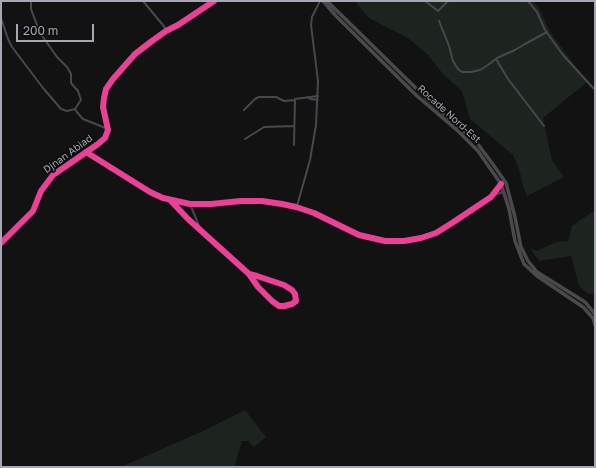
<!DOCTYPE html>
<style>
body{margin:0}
#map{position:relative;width:596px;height:468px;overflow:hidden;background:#121213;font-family:"Golos Text",sans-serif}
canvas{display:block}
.frame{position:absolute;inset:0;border:2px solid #a5a8b3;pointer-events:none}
.scale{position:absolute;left:16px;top:24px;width:78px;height:18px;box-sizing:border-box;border:2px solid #a5a8b3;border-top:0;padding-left:5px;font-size:12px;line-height:14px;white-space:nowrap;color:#a5a8b3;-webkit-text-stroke:3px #0d0d0e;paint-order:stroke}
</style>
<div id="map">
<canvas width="596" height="468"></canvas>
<div class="frame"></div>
<div class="scale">200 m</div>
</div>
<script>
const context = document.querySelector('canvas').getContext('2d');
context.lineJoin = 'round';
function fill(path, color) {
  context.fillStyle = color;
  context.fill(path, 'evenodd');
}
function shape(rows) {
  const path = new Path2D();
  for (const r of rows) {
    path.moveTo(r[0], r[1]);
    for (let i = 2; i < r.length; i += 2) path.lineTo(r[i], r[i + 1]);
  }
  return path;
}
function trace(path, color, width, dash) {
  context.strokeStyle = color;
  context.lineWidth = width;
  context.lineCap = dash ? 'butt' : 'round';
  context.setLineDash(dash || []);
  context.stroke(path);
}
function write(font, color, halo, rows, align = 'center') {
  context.font = font + ' "Golos Text",sans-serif';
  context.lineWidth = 3.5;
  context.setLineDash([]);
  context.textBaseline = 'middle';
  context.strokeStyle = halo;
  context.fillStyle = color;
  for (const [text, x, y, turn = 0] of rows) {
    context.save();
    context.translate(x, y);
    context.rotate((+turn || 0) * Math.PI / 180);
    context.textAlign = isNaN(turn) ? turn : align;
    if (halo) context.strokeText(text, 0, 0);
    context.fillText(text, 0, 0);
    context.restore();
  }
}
const green = shape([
 [359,1,532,1,538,6,549,30,555,39,587,82,543,118,552,160,564,177,527,196,522,183,520,172,513,155,470,119,462,91,442,73,427,54,408,38,369,18,356,3],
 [592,212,595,212,595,293,588,294,579,286,571,256,539,261,530,248,537,251,556,242,568,241,572,226],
 [245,410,266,437,254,447,248,441,242,441,235,465,236,467,121,467,203,431]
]);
const street = shape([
 [31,1,31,9,40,33,57,57,67,67,71,74,71,83,78,91,81,100,75,109,76,111,83,119,108,129],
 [143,1,167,30],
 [425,1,438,11,448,1],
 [528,1,537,12,545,30,563,55,595,90],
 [1,18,8,39,12,47,43,88,61,109,67,111,75,109],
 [439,21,449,46,453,61,458,69,462,72,471,72,480,70,488,65,497,58,515,50,525,44,547,32],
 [496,59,508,79,544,126],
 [307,97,310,99,318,100],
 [244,110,255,99,259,97,276,97,284,101,295,100],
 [245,139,264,127,294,126],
 [294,145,295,99,318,96],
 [86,152,150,192,163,198,190,204,211,204,241,201,262,201,282,204,296,207,314,213,359,235,385,241,404,241,421,238,436,233,452,223,491,197,500,185],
 [492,196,503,192],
 [170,201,188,219,249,274,258,287,272,301,279,306,284,306,292,304,296,301,295,294,292,290,284,285,257,276,249,274],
 [190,204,200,228],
 [297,206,310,160,316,125,318,81,311,25,312,17,320,1],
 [1,243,33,211,41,191,53,175,98,144,105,138,108,130,103,107,104,98,106,89,113,79,135,54,152,41,166,31,178,25,214,1]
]);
const highway = shape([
 [323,1,336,16,417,96,458,131,478,151,501,184,509,209,515,241,524,264,537,276,583,307,593,318,595,325],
 [327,1,429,101,477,143,492,163,506,183,515,217,521,247,528,261,537,272,585,302,595,314]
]);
const cycleway = shape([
 [86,152,150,192,163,198,190,204,211,204,241,201,262,201,282,204,296,207,314,213,359,235,385,241,404,241,421,238,436,233,452,223,491,197,501,184],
 [170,200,188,219,249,274,258,287,272,301,279,306,284,306,292,304,296,301,295,294,292,290,284,285,257,276,249,274],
 [1,243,33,211,41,191,53,175,98,144,105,138,108,130,103,107,104,98,106,89,113,79,135,54,152,41,166,31,178,25,214,1]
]);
const streetNames = [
 ["Rocade Nord-Est",449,114,42],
 ["Djnan Abiad",68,154,-36]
];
fill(green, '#1d231e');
trace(street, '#47484c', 2);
trace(highway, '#4a4a4d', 3.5);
trace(cycleway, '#ea4096', 6);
write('10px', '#a5a8b3', '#0d0d0e', streetNames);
</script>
